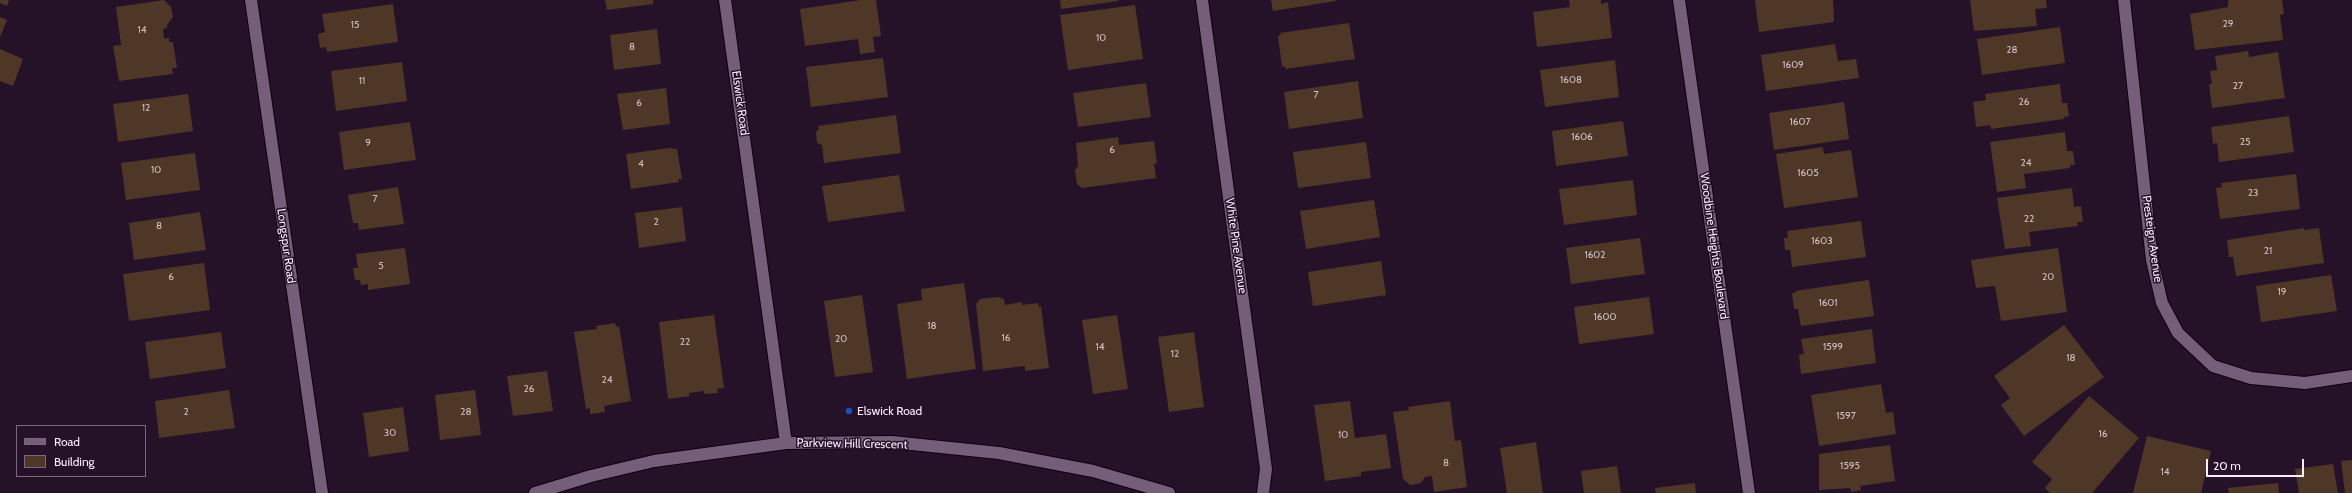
<!DOCTYPE html>
<style>
body{margin:0}
#map{position:relative;width:2352px;height:493px;overflow:hidden;background:#251228;font-family:Cabin,sans-serif}
canvas{display:block}
.legend{position:absolute;left:16px;top:425px;width:130px;height:52px;box-sizing:border-box;background:#251228;border:1px solid #7a697c;margin:0;padding:5px 7px;list-style:none;font-size:12px;color:#f9ecfb}
.legend li{display:flex;align-items:center;gap:8px;height:20px}
.legend b{width:20px;border:1px solid #7a697c}
.scale{position:absolute;left:2206px;top:459px;width:98px;height:18px;box-sizing:border-box;border:2px solid #f9ecfb;border-top:0;padding-left:5px;font-size:12px;line-height:14px;white-space:nowrap;color:#f9ecfb;-webkit-text-stroke:3px #251228;paint-order:stroke}
</style>
<div id="map">
<canvas width="2352" height="493"></canvas>
<ul class="legend">
<li><b style="height:5px;background:#745e79"></b>Road</li>
<li><b style="height:11px;background:#4e3727"></b>Building</li>
</ul>
<div class="scale">20 m</div>
</div>
<script>
const context = document.querySelector('canvas').getContext('2d');
context.lineJoin = 'round';
function fill(path, color) {
  context.fillStyle = color;
  context.fill(path, 'evenodd');
}
function shape(rows) {
  const path = new Path2D();
  for (const r of rows) {
    path.moveTo(r[0], r[1]);
    for (let i = 2; i < r.length; i += 2) path.lineTo(r[i], r[i + 1]);
  }
  return path;
}
function trace(path, color, width, dash) {
  context.strokeStyle = color;
  context.lineWidth = width;
  context.lineCap = dash ? 'butt' : 'round';
  context.setLineDash(dash || []);
  context.stroke(path);
}
function write(font, color, halo, rows, align = 'center') {
  context.font = font + ' Cabin,sans-serif';
  context.lineWidth = 3;
  context.setLineDash([]);
  context.textBaseline = 'middle';
  context.strokeStyle = halo;
  context.fillStyle = color;
  for (const [text, x, y, turn = 0] of rows) {
    context.save();
    context.translate(x, y);
    context.rotate((+turn || 0) * Math.PI / 180);
    context.textAlign = isNaN(turn) ? turn : align;
    if (halo) context.strokeText(text, 0, 0);
    context.fillText(text, 0, 0);
    context.restore();
  }
}
const building = shape([
 [0,0,9,0,7,6,0,3],
 [164,0,171,7,173,17,167,25,167,28,163,29,164,38,169,38,169,42,173,42,177,68,172,68,173,74,119,81,113,46,121,45,116,7],
 [605,0,653,0,653,4,607,10],
 [861,0,876,0,881,36,873,37,875,52,860,54,858,39,805,46,800,9],
 [1060,0,1118,0,1118,1,1061,9],
 [1271,0,1336,0,1336,1,1273,11],
 [1569,0,1601,0,1601,4,1608,2,1612,38,1537,47,1533,12,1570,7],
 [1755,0,1833,0,1834,22,1759,32],
 [1970,0,2046,0,2047,8,2035,9,2037,26,1974,31],
 [2228,0,2282,0,2284,14,2280,15,2283,40,2195,50,2190,14,2228,7],
 [393,4,398,42,327,52,326,47,320,48,318,34,325,32,322,14],
 [1135,5,1143,59,1068,70,1060,15],
 [0,17,7,20,0,37],
 [1349,23,1355,59,1285,69,1285,66,1282,67,1278,36,1281,35,1280,33],
 [2060,27,2065,63,1982,75,1977,39],
 [657,29,661,64,614,70,610,35],
 [1835,44,1838,61,1856,59,1859,78,1766,91,1761,55],
 [0,49,23,59,13,86,0,81],
 [2248,51,2249,57,2278,52,2285,98,2212,108,2209,84,2212,84,2210,71,2217,70,2215,56],
 [883,58,888,97,811,107,806,67],
 [1615,60,1619,97,1545,107,1540,70],
 [402,62,407,101,336,111,331,71],
 [1358,81,1363,118,1289,129,1284,92],
 [1146,83,1151,117,1078,127,1073,93],
 [2060,84,2062,103,2067,103,2069,116,2064,117,2064,119,1991,129,1990,125,1976,127,1973,102,1986,100,1985,94],
 [666,88,670,124,623,130,617,94],
 [188,94,193,131,118,142,113,104],
 [1844,102,1849,139,1774,150,1769,113],
 [896,115,901,153,824,163,822,145,817,143,816,132,819,129,818,126],
 [2289,116,2294,152,2219,162,2217,143,2213,144,2211,127],
 [1623,121,1628,156,1556,166,1552,131],
 [410,122,416,160,344,170,339,132],
 [2065,132,2067,151,2073,151,2075,165,2070,165,2070,168,2024,174,2026,188,1997,192,1990,142],
 [1118,137,1119,145,1154,141,1157,163,1154,164,1156,178,1082,188,1077,184,1075,171,1078,165,1076,143],
 [1366,142,1371,178,1298,188,1293,152],
 [1823,147,1824,154,1851,150,1858,197,1784,208,1776,154],
 [669,148,677,149,682,179,678,179,679,182,631,189,626,154],
 [195,153,200,190,126,200,121,163],
 [2296,174,2300,209,2220,219,2216,188,2222,187,2221,183],
 [899,175,905,211,828,222,822,186],
 [1633,180,1637,215,1564,225,1559,189],
 [398,187,404,224,359,230,358,223,353,223,348,195],
 [2072,188,2074,207,2081,206,2083,222,2077,222,2078,226,2029,232,2031,246,2005,249,1997,198],
 [1374,200,1380,237,1306,249,1300,211],
 [682,207,686,241,639,248,635,213],
 [200,212,206,250,134,260,129,223],
 [1861,221,1866,257,1792,267,1790,250,1785,250,1784,238,1788,238,1787,231],
 [2304,228,2304,230,2319,228,2324,263,2236,276,2233,257,2229,257,2227,240],
 [1640,238,1645,274,1571,284,1566,248],
 [405,248,410,284,368,290,368,284,361,285,360,280,355,280,353,268,358,268,356,254],
 [2058,248,2067,312,2001,321,1995,286,1976,288,1971,260],
 [1381,261,1386,295,1313,306,1308,272],
 [204,263,210,310,129,321,123,274],
 [2331,275,2337,311,2261,322,2256,286],
 [1869,280,1874,316,1801,326,1798,309,1794,309,1792,293,1796,293,1795,291],
 [964,283,976,369,907,379,897,304,922,300,921,289],
 [862,295,873,372,835,377,824,301],
 [998,297,1004,299,1005,305,1022,302,1022,305,1038,303,1039,307,1041,306,1049,368,1025,371,1025,366,983,371,976,304,980,299],
 [1649,297,1654,334,1579,344,1574,307],
 [714,315,724,388,717,389,718,393,704,394,704,391,689,393,690,396,668,399,659,322],
 [1117,315,1128,389,1093,394,1082,320],
 [615,323,616,327,619,326,631,401,604,406,605,412,590,414,590,408,586,409,574,332,597,329,596,326],
 [2064,325,2104,377,2024,436,2001,405,2010,398,1994,376],
 [1872,329,1876,363,1801,374,1799,355,1804,354,1801,339],
 [221,332,226,368,150,379,145,342],
 [1194,332,1204,407,1169,412,1158,337],
 [547,371,553,411,513,416,507,376],
 [1881,384,1886,413,1893,412,1896,434,1819,446,1811,395],
 [229,390,235,428,159,438,155,401],
 [475,390,481,435,440,440,435,395],
 [2089,396,2139,438,2092,493,2050,493,2045,488,2052,479,2032,462],
 [1350,401,1355,438,1386,434,1391,468,1361,472,1361,476,1325,481,1314,405],
 [1450,401,1455,441,1461,440,1467,487,1434,492,1432,476,1425,477,1421,483,1410,485,1403,479,1393,412,1409,410,1408,407],
 [403,407,409,451,369,457,363,413],
 [2147,436,2211,451,2201,493,2133,493],
 [1536,442,1543,493,1507,493,1500,448],
 [1890,445,1895,481,1860,486,1861,490,1851,492,1850,488,1819,490,1819,454],
 [2352,460,2352,493,2345,493,2341,461],
 [2333,464,2338,493,2299,493,2295,469],
 [1617,466,1621,493,1584,493,1581,471],
 [1695,483,1696,493,1656,493,1655,488],
 [2278,483,2279,493,2229,493,2228,488]
]);
const minor = shape([
 [251,0,322,493],
 [725,0,786,443],
 [1202,0,1266,469,1263,493],
 [1679,0,1749,493],
 [2124,0,2152,260,2162,303,2178,333,2213,366,2251,378,2305,383,2352,376],
 [535,493,591,476,654,461,786,443,892,442,999,453,1093,471,1169,493]
]);
const markers = [
 [849,411,4,"#1a4fb4"]
];
const numberNames = [
 ["29",2228,24],
 ["15",355,25],
 ["14",142,30],
 ["10",1101,38],
 ["8",632,47],
 ["28",2012,50],
 ["1609",1793,65],
 ["1608",1571,80],
 ["11",362,81],
 ["27",2238,86],
 ["7",1316,95],
 ["26",2024,102],
 ["6",639,103],
 ["12",146,108],
 ["1607",1800,122],
 ["1606",1582,137],
 ["25",2245,142],
 ["9",368,143],
 ["6",1112,150],
 ["24",2026,163],
 ["4",641,164],
 ["10",156,170],
 ["1605",1808,173],
 ["23",2253,193],
 ["7",375,199],
 ["22",2029,219],
 ["2",656,222],
 ["8",159,226],
 ["1603",1822,241],
 ["21",2268,251],
 ["1602",1595,255],
 ["5",381,266],
 ["6",171,277],
 ["20",2048,277],
 ["19",2282,292],
 ["1601",1828,303],
 ["1600",1605,317],
 ["18",932,326],
 ["16",1006,338],
 ["20",841,339],
 ["22",685,342],
 ["14",1100,347],
 ["1599",1833,347],
 ["12",1175,354],
 ["18",2071,358],
 ["24",607,380],
 ["26",529,389],
 ["2",186,412],
 ["28",466,412],
 ["1597",1846,416],
 ["30",390,433],
 ["16",2103,434],
 ["10",1343,435],
 ["8",1446,463],
 ["1595",1850,466],
 ["14",2165,472]
];
const streetNames = [
 ["Elswick Road",740,103,82],
 ["Presteign Avenue",2152,239,82],
 ["Longspur Road",286,246,82],
 ["White Pine Avenue",1236,246,82],
 ["Woodbine Heights Boulevard",1714,246,82],
 ["Parkview Hill Crescent",852,444,1]
];
const poiNames = [
 ["Elswick Road",857,411]
];
fill(building, '#4e3727');
trace(minor, '#0d0111', 14);
trace(minor, '#745e79', 12);
for (const [x, y, r, color] of markers) {
  const dot = new Path2D();
  dot.arc(x, y, r, 0, 2 * Math.PI);
  context.fillStyle = color;
  context.fill(dot);
  trace(dot, '#251228', 1.5);
}
write('10px', '#cebfc6', null, numberNames);
write('12px', '#f9ecfb', '#251228', streetNames);
write('12px', '#f9ecfb', '#251228', poiNames, 'left');
</script>
